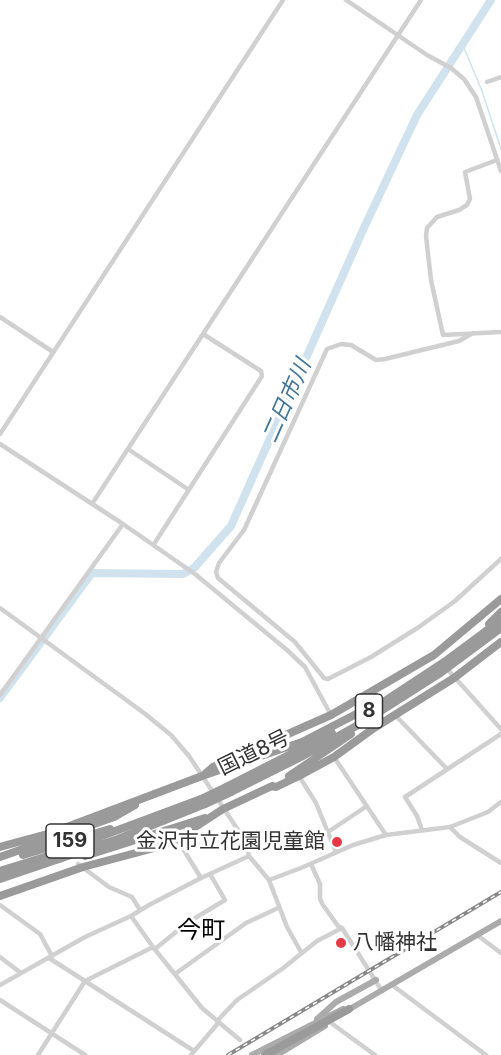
<!DOCTYPE html>
<meta charset="utf-8">
<style>
body{margin:0}
canvas{display:block;background:#fff}
</style>
<canvas width="501" height="1055"></canvas>
<script>
const context = document.querySelector('canvas').getContext('2d');
context.lineJoin = 'round';
function shape(rows) {
  const path = new Path2D();
  for (const r of rows) {
    path.moveTo(r[0], r[1]);
    for (let i = 2; i < r.length; i += 2) path.lineTo(r[i], r[i + 1]);
  }
  return path;
}
function trace(path, color, width, dash) {
  context.strokeStyle = color;
  context.lineWidth = width;
  context.lineCap = dash ? 'butt' : 'round';
  context.setLineDash(dash || []);
  context.stroke(path);
}
function write(font, color, halo, rows, align = 'center') {
  context.font = font + ' Inter,"Noto Sans JP",sans-serif';
  context.lineWidth = 6;
  context.setLineDash([]);
  context.textBaseline = 'middle';
  context.strokeStyle = halo;
  context.fillStyle = color;
  for (const [text, x, y, turn = 0] of rows) {
    context.save();
    context.translate(x, y);
    context.rotate((+turn || 0) * Math.PI / 180);
    context.textAlign = isNaN(turn) ? turn : align;
    if (halo) context.strokeText(text, 0, 0);
    context.fillText(text, 0, 0);
    context.restore();
  }
}
const stream = shape([
 [462,43,482,91,501,149]
]);
const river = shape([
 [0,698,92,573,183,574,194,568,231,526,363,230,417,115,491,0]
]);
const minor = shape([
 [346,0,427,55,451,68,464,79,476,97,501,171],
 [487,82,501,77],
 [497,160,465,172,470,199,467,205,459,210,437,217,427,228,426,236,431,280,443,335,501,332],
 [0,317,53,352],
 [473,333,459,341,385,359,376,360,351,345,341,344,327,349,244,530,219,563,216,572,218,578,295,642,324,678,328,679,371,657,419,627,455,601,501,559],
 [0,434,283,0],
 [0,444,123,524,195,574,287,650,305,667,331,715],
 [128,449,189,490],
 [92,504,421,0],
 [154,544,262,376,261,371,203,334],
 [0,608,144,713,171,735,189,756,246,842,249,856,269,880,287,927,301,952],
 [449,671,501,729],
 [0,695,123,524],
 [395,715,447,769],
 [334,757,386,835],
 [299,776,316,803,336,852],
 [450,827,460,837,501,863],
 [422,830,417,816,405,797,501,734],
 [328,832,367,806],
 [177,839,201,878],
 [78,864,109,887,132,897,140,910],
 [311,864,320,884,320,899,323,905,338,926,342,928,382,991],
 [269,880,301,868,353,845,386,835,450,827,488,812,501,802],
 [0,905,40,934,52,956],
 [131,916,153,947,202,1008,240,1040],
 [477,935,501,953],
 [155,949,187,923,225,900,210,874],
 [0,957,21,973],
 [49,958,194,1051],
 [175,974,246,923,278,908],
 [0,985,85,937,131,916,149,905,201,878,249,856],
 [392,985,486,1055],
 [0,1000,85,1055],
 [217,1021,237,1000,282,969,317,941,342,928],
 [331,1023,375,1055],
 [38,1055,85,981,153,947],
 [191,1055,219,1022]
]);
const major = shape([
 [348,1010,501,921],
 [317,1019,336,1002,376,980],
 [252,1055,343,1009],
 [277,1055,325,1026]
]);
const highway = shape([
 [489,624,501,612],
 [368,712,447,660,501,620],
 [204,775,213,767,331,715,434,655,501,599],
 [289,776,351,734],
 [226,787,332,733],
 [231,792,301,757,367,720,439,674,501,628],
 [0,847,51,833,202,776,302,742,366,709,372,709],
 [23,855,110,829],
 [85,856,205,818],
 [0,857,114,817,135,805],
 [0,871,48,856,201,799],
 [0,879,118,839,205,804],
 [0,896,83,867,158,847,177,839,223,809,272,786,276,787,299,776,334,757,374,728,454,678,501,642],
 [265,1055,349,1009]
]);
const rail = shape([
 [228,1055,501,892]
]);
const highwayBridge = shape([
 [201,799,226,787],
 [205,804,231,792]
]);
const markers = [
 [337,842,6,"#e63946"],
 [341,943,6,"#e63946"]
];
const shields = [
 [369,711,27],
 [70,841,48]
];
const shieldNames = [
 ["8",369,711],
 ["159",70,841]
];
const streetNames = [
 ["国道8号",254,753,-26]
];
const poiNames = [
 ["金沢市立花園児童館",325,842],
 ["八幡神社",353,943,"left"]
];
const waterNames = [
 ["二日市川",287,401,-66]
];
const quarterNames = [
 ["今町",201,931]
];
trace(stream, '#cfe2ee', 1.5);
trace(river, '#cfe2ee', 8);
trace(minor, '#d0d0d0', 4.5);
trace(major, '#ababab', 6);
trace(highway, '#9a9a9a', 8);
trace(rail, '#888', 4);
trace(rail, '#fff', 1.5, [4.5]);
trace(highwayBridge, '#9a9a9a', 8);
for (const [x, y, r, color] of markers) {
  const dot = new Path2D();
  dot.arc(x, y, r, 0, 2 * Math.PI);
  context.fillStyle = color;
  context.fill(dot);
  trace(dot, '#fff', 2);
}
for (const [x, y, w] of shields) {
  const box = new Path2D();
  box.roundRect(x - w / 2, y - 17, w, 34, 4.5);
  context.fillStyle = '#fff';
  context.fill(box);
  trace(box, '#333', 1.5);
}
write('bold 20px', '#333', null, shieldNames);
write('21px', '#333', '#fff', streetNames);
write('21px', '#333', '#fff', poiNames, 'right');
write('italic 22px', '#3f7597', '#fff', waterNames);
write('24px', '#000', '#fff', quarterNames);
</script>
